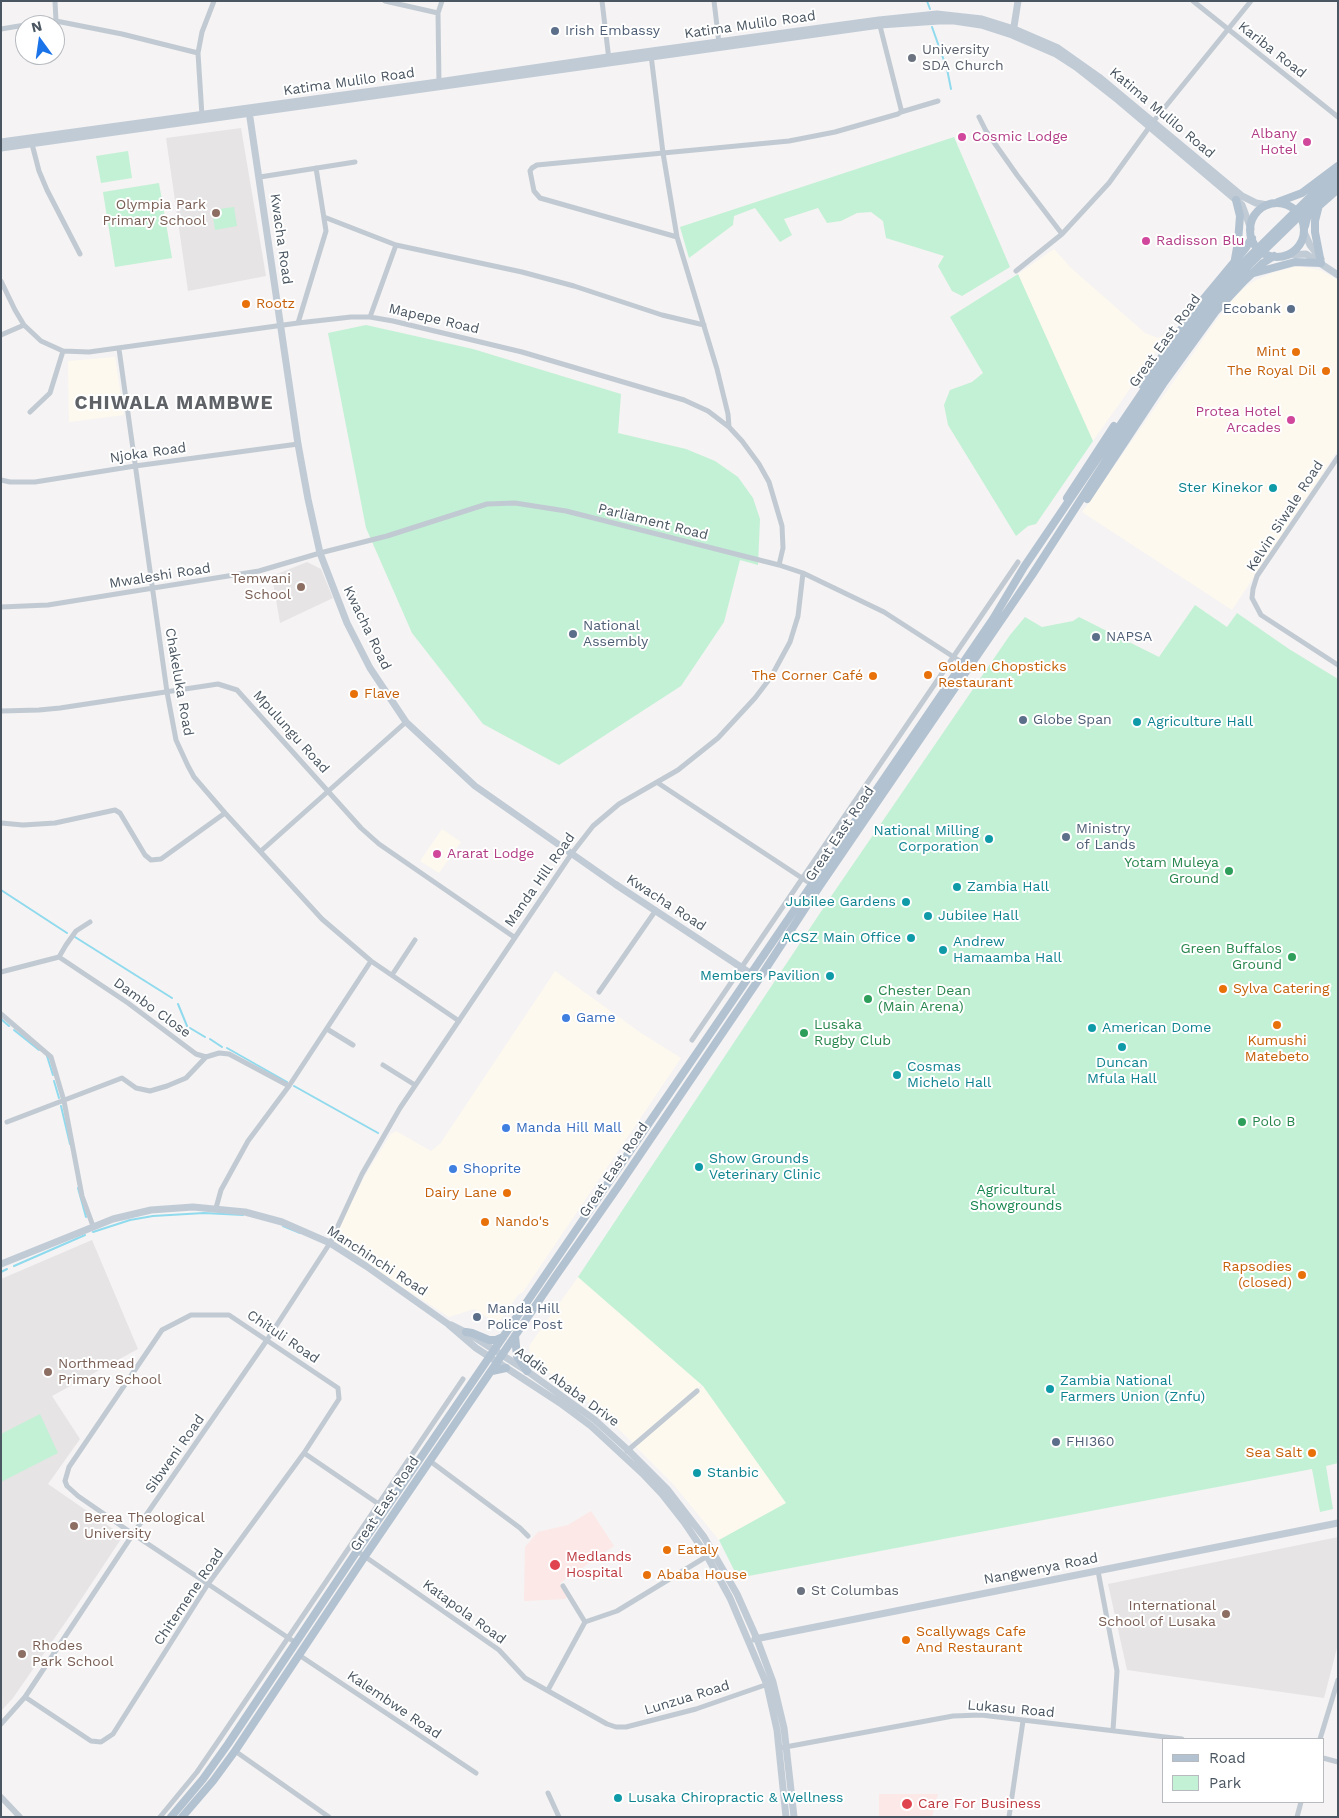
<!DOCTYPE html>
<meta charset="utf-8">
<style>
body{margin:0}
#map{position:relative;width:1339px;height:1818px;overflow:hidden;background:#f5f3f3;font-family:"Work Sans",sans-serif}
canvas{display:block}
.frame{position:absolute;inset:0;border:2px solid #4a5661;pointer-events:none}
.legend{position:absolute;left:1162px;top:1738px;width:162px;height:65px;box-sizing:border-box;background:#fff;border:1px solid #b7bbc0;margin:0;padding:6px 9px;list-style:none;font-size:15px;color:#4a5661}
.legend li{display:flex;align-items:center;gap:10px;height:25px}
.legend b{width:25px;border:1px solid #b7bbc0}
.north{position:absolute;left:15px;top:15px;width:50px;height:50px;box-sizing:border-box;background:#fff;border:1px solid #b7bbc0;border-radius:50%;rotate:346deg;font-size:14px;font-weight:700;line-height:20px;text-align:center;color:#4a5661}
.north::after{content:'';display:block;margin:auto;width:18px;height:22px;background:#1a73e8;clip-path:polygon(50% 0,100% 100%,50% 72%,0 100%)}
</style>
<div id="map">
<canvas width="1339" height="1818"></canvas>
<div class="frame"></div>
<ul class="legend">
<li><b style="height:6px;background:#b3c2d1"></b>Road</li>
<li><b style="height:14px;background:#c3f1d5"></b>Park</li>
</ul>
<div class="north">N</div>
</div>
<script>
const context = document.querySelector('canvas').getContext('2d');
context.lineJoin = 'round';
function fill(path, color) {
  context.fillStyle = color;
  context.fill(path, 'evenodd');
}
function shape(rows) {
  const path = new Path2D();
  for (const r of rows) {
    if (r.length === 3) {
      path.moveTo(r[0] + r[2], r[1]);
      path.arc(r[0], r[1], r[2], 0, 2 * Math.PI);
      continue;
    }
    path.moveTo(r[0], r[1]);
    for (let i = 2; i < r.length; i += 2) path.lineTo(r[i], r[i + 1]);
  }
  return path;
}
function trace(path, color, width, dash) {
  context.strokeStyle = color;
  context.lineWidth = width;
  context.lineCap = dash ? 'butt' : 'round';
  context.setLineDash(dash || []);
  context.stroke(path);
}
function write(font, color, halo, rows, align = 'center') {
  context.font = font + ' "Work Sans",sans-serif';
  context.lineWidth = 4;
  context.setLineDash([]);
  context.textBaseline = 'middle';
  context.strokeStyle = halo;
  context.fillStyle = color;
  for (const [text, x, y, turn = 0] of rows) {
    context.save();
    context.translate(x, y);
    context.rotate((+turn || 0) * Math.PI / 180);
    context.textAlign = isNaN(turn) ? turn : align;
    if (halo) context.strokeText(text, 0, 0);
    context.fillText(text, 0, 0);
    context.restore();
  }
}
const commercial = shape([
 [1054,249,1071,268,1145,333,1158,338,1170,332,1093,441,1018,274],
 [1298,266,1320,270,1338,280,1338,450,1232,610,1082,512,1218,318,1234,298,1244,288,1256,280,1272,273],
 [115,357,124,415,69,422,68,361],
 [442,829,461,842,439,873,420,861],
 [555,971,641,1033,681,1058,523,1292,518,1295,501,1319,495,1322,474,1309,449,1317,331,1241,366,1174,391,1134,396,1131,431,1151,440,1144],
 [578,1277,702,1385,634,1444,602,1413,531,1359,529,1346],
 [703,1386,786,1503,719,1540,673,1484,635,1446]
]);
const education = shape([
 [241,128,266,276,188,291,166,138],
 [307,562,321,569,333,598,280,623,272,576],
 [92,1240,138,1349,52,1396,80,1439,48,1484,119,1533,121,1539,74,1610,13,1698,1,1711,1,1279],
 [1338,1537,1338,1644,1324,1698,1127,1670,1108,1584]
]);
const medical = shape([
 [591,1511,614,1546,560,1583,567,1597,565,1599,524,1601,525,1547,538,1532,568,1525],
 [879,1794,938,1794,932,1817,879,1817]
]);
const green = shape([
 [954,137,1010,267,962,296,952,291,938,266,944,256,886,238,883,221,871,212,857,213,841,221,827,223,818,208,784,219,792,235,780,242,755,208,734,216,733,225,689,258,680,227],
 [128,151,132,178,101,183,96,156],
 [159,183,172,258,115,267,103,192],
 [234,207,237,226,215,230,212,210],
 [1018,274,1093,441,1036,524,1028,526,1016,536,948,425,944,405,950,390,972,382,983,373,950,317],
 [366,325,473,349,621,394,618,433,686,449,715,461,738,477,753,498,760,519,758,565,740,560,724,622,681,686,559,765,483,724,412,633,366,528,328,333],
 [1195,605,1227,627,1237,613,1289,649,1338,679,1338,1463,1326,1466,1333,1509,1320,1512,1312,1469,738,1578,719,1540,786,1503,703,1386,578,1277,832,895,1010,635,1025,617,1042,627,1073,621,1079,617,1159,657],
 [40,1414,58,1453,1,1482,1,1434]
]);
const stream = shape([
 [927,1,930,9],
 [932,27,947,69,951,89],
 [1,890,67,933],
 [75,937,172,998],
 [178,1004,187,1026],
 [1,1019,9,1026],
 [190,1028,205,1037],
 [14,1030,39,1050],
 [210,1039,222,1047],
 [227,1048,287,1082],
 [47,1056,53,1075],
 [54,1081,59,1098],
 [294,1086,378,1133],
 [61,1106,70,1144],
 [78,1188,86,1217],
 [283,1226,300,1233],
 [93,1232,130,1220,153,1216,204,1213,243,1215],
 [14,1266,85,1235],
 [1,1272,7,1269]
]);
const minor = shape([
 [55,1,56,21],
 [385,1,438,13],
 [602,1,609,60],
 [714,1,719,43],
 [1193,1,1338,117],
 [29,25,56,21,122,34,198,53],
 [1,29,25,25],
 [651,55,663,153,677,237,717,369,728,414,729,427],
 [439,85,438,13,442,1],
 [901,112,938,101],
 [202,116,198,53,202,32,214,1],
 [979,117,986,131,1017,175,1062,234],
 [32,144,39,171,47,190,80,254],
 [260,177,355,162],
 [324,217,396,245,522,272,574,286,662,315,704,325],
 [677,237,540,198,534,191,530,171,532,168,537,165,789,141,835,132,898,114,901,112,901,109,879,22],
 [1016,271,1062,234,1109,183,1153,122,1251,1],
 [1,281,15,310,24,325,41,341,63,351,89,352,298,323,351,317,370,317,393,321,522,352,684,400,708,411,729,427,742,441,759,464,769,482,782,526,783,548,779,565],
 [370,317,396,245],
 [298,323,326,231,316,168],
 [1,335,24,325],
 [119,349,167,692,176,740,188,766,194,777,225,813,322,919,371,961,459,1021],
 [30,412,50,393,63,351],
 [1338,457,1257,576,1253,589,1252,598,1261,615,1338,665],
 [1,480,10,482,35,482,135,466,298,444],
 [1,607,48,605,259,571,320,553,387,536,487,504,515,503,566,511,779,565,803,573,884,612,963,663],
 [1,711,39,710,60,708,218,684,237,690,361,828,379,844,514,937],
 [658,783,811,884],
 [1,823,23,825,55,823,115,810,120,813,145,855,151,860,161,859,225,813],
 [261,851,406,722],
 [59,957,66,945,76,931,90,922],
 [1,972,59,957,128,1003,196,1054,206,1057,219,1053,229,1054,289,1086],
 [392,975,415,940],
 [599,992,656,910],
 [1,1014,51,1057,64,1101,82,1196,93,1226],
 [327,1029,353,1045],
 [692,1040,1018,562],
 [383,1065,415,1085],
 [7,1122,122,1078,136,1088,150,1091,167,1086,186,1078,206,1057],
 [216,1208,221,1190,248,1141,289,1086,371,961],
 [627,1451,697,1391],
 [304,1453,386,1509],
 [430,1461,520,1528,528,1536],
 [357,1551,499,1650,525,1678,607,1724,616,1727,626,1727,696,1709,768,1684],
 [1098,1571,1117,1671,1113,1730],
 [563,1586,585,1622],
 [299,1655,476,1773],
 [548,1690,585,1622,617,1611,709,1555],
 [25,1697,91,1741,101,1742,113,1734,208,1584,304,1453,339,1399,338,1388,229,1315,191,1315,162,1330,69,1467,65,1481,67,1486,78,1496,133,1534,208,1584,296,1643],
 [1,1724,25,1697,133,1534,267,1340,330,1243,362,1174,400,1108,572,853,593,826,619,804,678,770,718,738,755,698,771,677,790,642,798,616,803,573],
 [1320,1739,1338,1680],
 [780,1748,953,1716,981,1715,1182,1739],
 [235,1751,329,1817],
 [1323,1758,1338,1762],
 [548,1793,559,1817],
 [160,1817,197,1772,221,1737,463,1379],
 [1009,1817,1023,1721],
 [1297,1817,1301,1802]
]);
const tertiary = shape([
 [1,1797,20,1817]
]);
const secondary = shape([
 [1013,33,1018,1],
 [249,111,298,444,308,499,320,553,347,623,370,668,406,722,475,786,615,884,759,979],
 [1,142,438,82,608,57,879,20,937,14,982,19,1014,29,1058,48,1099,77,1242,196,1256,203,1268,205],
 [1,148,880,25,939,21,954,21,981,25,1012,35,1056,54,1076,67,1118,100,1242,205,1251,229],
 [1304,232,1310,245,1321,259],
 [1287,255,1306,254,1338,275],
 [1,1264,113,1219,151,1210,193,1207,245,1212,282,1222,330,1243,366,1266,448,1324,476,1348,560,1403,591,1426,644,1475,662,1494,684,1522,707,1556,730,1598,767,1685,777,1730,786,1817],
 [451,1325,471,1335,527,1371,595,1420,628,1450,667,1489,704,1537,737,1594,757,1639,773,1682,784,1728,794,1817],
 [755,1639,1338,1523]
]);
const primary = shape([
 [1312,195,1338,174],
 [1316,200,1338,182],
 [1278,202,1302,193,1338,166],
 [1277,230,27],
 [1319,205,1315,221,1315,232,1320,258],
 [1305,226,1307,218,1312,212,1338,189],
 [1235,259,1238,242,1240,216,1236,200],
 [1254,273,1295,262,1321,263],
 [1142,385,1196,308,1245,249,1252,238],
 [1067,498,1114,426],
 [1087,499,1163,384,1216,311,1244,281,1263,263,1274,256],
 [466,1332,472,1333,489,1340,496,1340,503,1337],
 [515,1336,517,1356,527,1371],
 [492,1371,506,1368],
 [171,1817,203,1779,228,1744,357,1551,993,619,1024,567,1144,390,1201,312,1243,263],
 [182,1817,213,1781,235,1751,365,1556,555,1277,620,1184,759,979,819,887,1032,575,1149,394,1206,316,1247,267]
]);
const primaryBridge = shape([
 [1243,263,1312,195],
 [1247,267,1316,200]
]);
const markers = [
 [555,31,5,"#5c6f8a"],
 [912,58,5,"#6b7280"],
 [962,137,5,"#d1479c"],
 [1307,142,5,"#d1479c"],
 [216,213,5,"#8d6e63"],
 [1146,241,5,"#d1479c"],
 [246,304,5,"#e8710a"],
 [1291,309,5,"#5c6f8a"],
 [1296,352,5,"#e8710a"],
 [1326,371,5,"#e8710a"],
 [1291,420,5,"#d1479c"],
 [1273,488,5,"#0f9aa8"],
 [301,587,5,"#8d6e63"],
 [573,634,5,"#5c6f8a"],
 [1096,637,5,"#5c6f8a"],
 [928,675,5,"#e8710a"],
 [873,676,5,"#e8710a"],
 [354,694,5,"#e8710a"],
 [1023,720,5,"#5c6f8a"],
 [1137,722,5,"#0f9aa8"],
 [1066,837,5,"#5c6f8a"],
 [989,839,5,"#0f9aa8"],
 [437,854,5,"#d1479c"],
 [1229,871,5,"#2e9e5b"],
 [957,887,5,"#0f9aa8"],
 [906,902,5,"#0f9aa8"],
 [928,916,5,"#0f9aa8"],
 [911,938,5,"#0f9aa8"],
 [943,950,5,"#0f9aa8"],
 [1292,957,5,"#2e9e5b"],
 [830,976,5,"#0f9aa8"],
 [1223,989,5,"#e8710a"],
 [868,999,5,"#2e9e5b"],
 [566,1018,5,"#3f7fe0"],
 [1277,1025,5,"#e8710a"],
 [1092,1028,5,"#0f9aa8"],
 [804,1033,5,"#2e9e5b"],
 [1122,1047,5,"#0f9aa8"],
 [897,1075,5,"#0f9aa8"],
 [1242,1122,5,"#2e9e5b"],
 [506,1128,5,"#3f7fe0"],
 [699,1167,5,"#0f9aa8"],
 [453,1169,5,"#3f7fe0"],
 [507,1193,5,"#e8710a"],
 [485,1222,5,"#e8710a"],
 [1302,1275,5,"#e8710a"],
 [477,1317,5,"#5c6f8a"],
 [48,1372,5,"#8d6e63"],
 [1050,1389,5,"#0f9aa8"],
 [1056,1442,5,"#5c6f8a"],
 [1312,1453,5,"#e8710a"],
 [697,1473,5,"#0f9aa8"],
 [74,1526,5,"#8d6e63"],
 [667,1550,5,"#e8710a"],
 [555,1565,6,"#e0444e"],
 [647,1575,5,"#e8710a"],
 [801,1591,5,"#6b7280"],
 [1226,1614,5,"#8d6e63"],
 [906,1640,5,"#e8710a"],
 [22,1654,5,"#8d6e63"],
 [618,1798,5,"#0f9aa8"],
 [907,1804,6,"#e0444e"]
];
const streetNames = [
 ["Katima Mulilo Road",750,25,-8],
 ["Kariba Road",1272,50,38],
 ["Katima Mulilo Road",349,82,-8],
 ["Katima Mulilo Road",1162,113,40],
 ["Kwacha Road",281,239,82],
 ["Mapepe Road",434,319,13],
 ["Great East Road",1165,341,-54],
 ["Njoka Road",148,453,-8],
 ["Kelvin Siwale Road",1285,516,-57],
 ["Parliament Road",653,522,14],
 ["Mwaleshi Road",160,576,-9],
 ["Kwacha Road",367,628,64],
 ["Chakeluka Road",179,682,80],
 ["Mpulungu Road",291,732,48],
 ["Great East Road",840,834,-56],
 ["Manda Hill Road",540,880,-55],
 ["Kwacha Road",666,903,33],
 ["Dambo Close",152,1008,36],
 ["Great East Road",614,1170,-56],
 ["Manchinchi Road",377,1261,33],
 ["Chituli Road",283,1337,34],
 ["Addis Ababa Drive",567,1387,36],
 ["Sibweni Road",175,1454,-55],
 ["Great East Road",385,1504,-56],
 ["Nangwenya Road",1041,1569,-11],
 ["Chitemene Road",189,1597,-56],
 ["Katapola Road",464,1612,36],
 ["Lunzua Road",687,1698,-17],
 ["Kalembwe Road",394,1705,34],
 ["Lukasu Road",1011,1709,5]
];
const serviceNames = [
 ["Irish Embassy",565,31],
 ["Ecobank",1281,309,"right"],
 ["National",583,626],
 ["Assembly",583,642],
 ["NAPSA",1106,637],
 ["Globe Span",1033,720],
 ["Ministry",1076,829],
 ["of Lands",1076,845],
 ["Manda Hill",487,1309],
 ["Police Post",487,1325],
 ["FHI360",1066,1442]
];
const worshipNames = [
 ["University",922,50],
 ["SDA Church",922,66],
 ["St Columbas",811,1591]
];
const hotelNames = [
 ["Albany",1297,134,"right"],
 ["Hotel",1297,150,"right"],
 ["Cosmic Lodge",972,137],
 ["Radisson Blu",1156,241],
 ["Protea Hotel",1281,412,"right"],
 ["Arcades",1281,428,"right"],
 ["Ararat Lodge",447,854]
];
const educationNames = [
 ["Olympia Park",206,205],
 ["Primary School",206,221],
 ["Temwani",291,579],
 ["School",291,595],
 ["Northmead",58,1364,"left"],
 ["Primary School",58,1380,"left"],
 ["Berea Theological",84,1518,"left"],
 ["University",84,1534,"left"],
 ["International",1216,1606],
 ["School of Lusaka",1216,1622],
 ["Rhodes",32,1646,"left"],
 ["Park School",32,1662,"left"]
];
const foodNames = [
 ["Rootz",256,304],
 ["Mint",1286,352,"right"],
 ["The Royal Dil",1316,371,"right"],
 ["Golden Chopsticks",938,667],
 ["Restaurant",938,683],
 ["The Corner Café",863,676,"right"],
 ["Flave",364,694],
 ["Sylva Catering",1233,989],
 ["Kumushi",1277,1041,"center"],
 ["Matebeto",1277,1057,"center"],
 ["Dairy Lane",497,1193,"right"],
 ["Nando's",495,1222],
 ["Rapsodies",1292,1267,"right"],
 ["(closed)",1292,1283,"right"],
 ["Sea Salt",1302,1453,"right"],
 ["Eataly",677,1550],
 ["Ababa House",657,1575],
 ["Scallywags Cafe",916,1632],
 ["And Restaurant",916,1648]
];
const cultureNames = [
 ["Ster Kinekor",1263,488,"right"],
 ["Agriculture Hall",1147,722],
 ["National Milling",979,831,"right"],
 ["Corporation",979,847,"right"],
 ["Zambia Hall",967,887],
 ["Jubilee Gardens",896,902,"right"],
 ["Jubilee Hall",938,916],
 ["ACSZ Main Office",901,938,"right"],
 ["Andrew",953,942],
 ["Hamaamba Hall",953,958],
 ["Members Pavilion",820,976,"right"],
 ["American Dome",1102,1028],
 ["Duncan",1122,1063,"center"],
 ["Mfula Hall",1122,1079,"center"],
 ["Cosmas",907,1067],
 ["Michelo Hall",907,1083],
 ["Show Grounds",709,1159],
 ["Veterinary Clinic",709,1175],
 ["Zambia National",1060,1381],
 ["Farmers Union (Znfu)",1060,1397],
 ["Stanbic",707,1473],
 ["Lusaka Chiropractic & Wellness",628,1798]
];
const leisureNames = [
 ["Yotam Muleya",1219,863,"right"],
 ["Ground",1219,879,"right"],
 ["Green Buffalos",1282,949,"right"],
 ["Ground",1282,965,"right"],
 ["Chester Dean",878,991],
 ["(Main Arena)",878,1007],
 ["Lusaka",814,1025],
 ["Rugby Club",814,1041],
 ["Polo B",1252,1122]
];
const shopNames = [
 ["Game",576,1018],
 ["Manda Hill Mall",516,1128],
 ["Shoprite",463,1169]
];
const parkNames = [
 ["Agricultural",1016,1190],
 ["Showgrounds",1016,1206]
];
const healthNames = [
 ["Medlands",566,1557],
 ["Hospital",566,1573],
 ["Care For Business",918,1804]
];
const districtNames = [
 ["CHIWALA MAMBWE",174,403]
];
fill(commercial, '#fdf9ef');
fill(education, '#e6e4e5');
fill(medical, '#fce8e6');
fill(green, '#c3f1d5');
trace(stream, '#90daee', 2);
trace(minor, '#c1cad2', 5);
trace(tertiary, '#c1cad2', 6);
trace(secondary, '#c1cbd6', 7);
trace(primary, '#b3c2d1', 8);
trace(primaryBridge, '#b3c2d1', 8);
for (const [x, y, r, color] of markers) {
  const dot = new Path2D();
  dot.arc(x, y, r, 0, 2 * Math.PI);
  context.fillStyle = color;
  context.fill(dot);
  trace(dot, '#fff', 2);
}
write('14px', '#4a5661', '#fff', streetNames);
write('14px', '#4e5e75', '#fff', serviceNames, 'left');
write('14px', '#5b616d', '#fff', worshipNames, 'left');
write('14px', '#b23c85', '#fff', hotelNames, 'left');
write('14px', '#785e54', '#fff', educationNames, 'right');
write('14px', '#c56008', '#fff', foodNames, 'left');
write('14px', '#0d838f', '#fff', cultureNames, 'left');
write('14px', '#27864d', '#fff', leisureNames, 'left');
write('14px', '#366cbe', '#fff', shopNames, 'left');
write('14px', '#17864f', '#fff', parkNames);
write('14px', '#be3a42', '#fff', healthNames, 'left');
context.letterSpacing = '1px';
write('bold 19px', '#5f6368', '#fff', districtNames);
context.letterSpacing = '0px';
</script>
